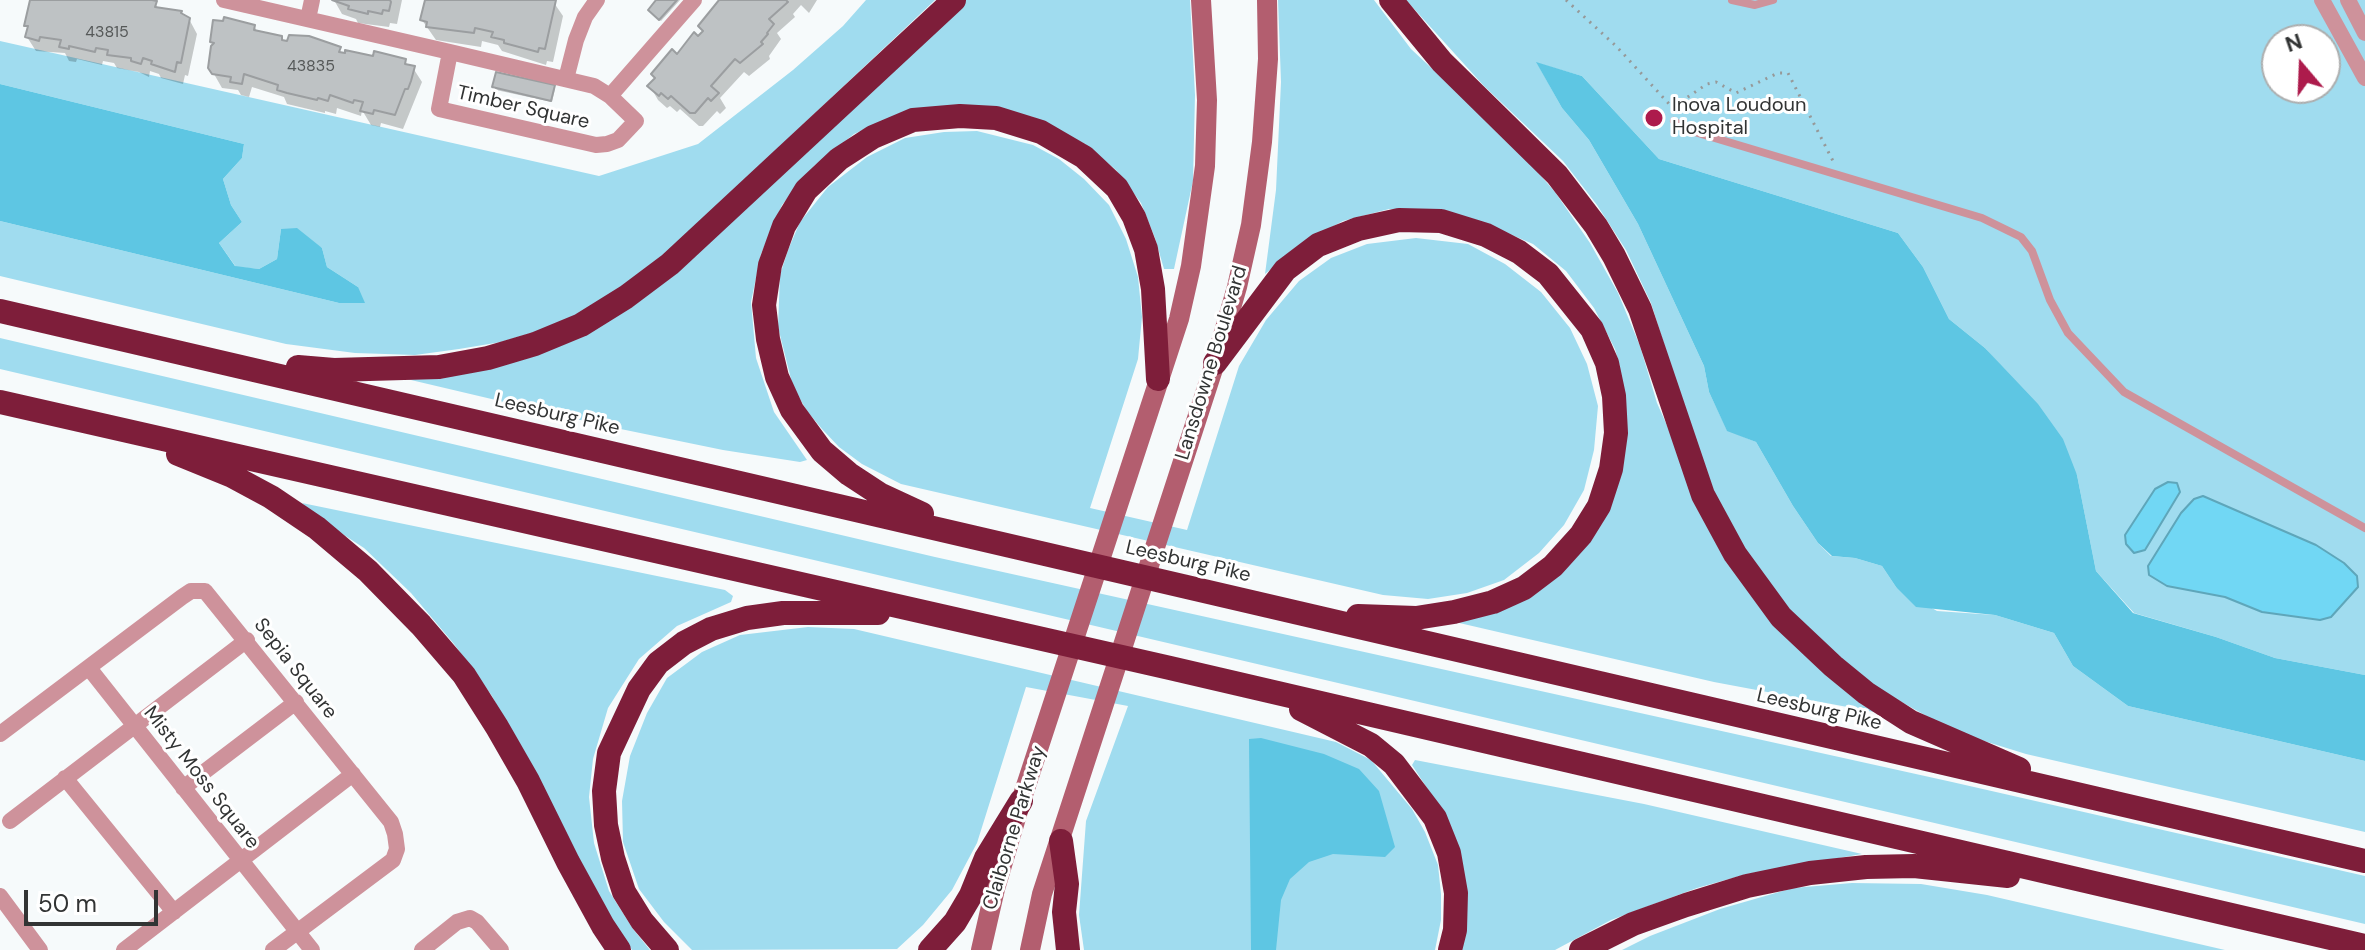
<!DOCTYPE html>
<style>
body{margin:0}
#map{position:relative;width:2365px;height:950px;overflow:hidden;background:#f6fafb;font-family:"DM Sans",sans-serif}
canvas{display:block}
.north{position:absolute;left:2261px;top:24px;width:80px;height:80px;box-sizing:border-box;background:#fff;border:2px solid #adaeae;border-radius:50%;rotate:341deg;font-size:22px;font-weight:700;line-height:32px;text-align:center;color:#323434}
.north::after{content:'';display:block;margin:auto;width:28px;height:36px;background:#ad1b4c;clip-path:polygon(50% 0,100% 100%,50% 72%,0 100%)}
.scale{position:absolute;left:24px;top:890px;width:134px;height:36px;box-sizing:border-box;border:4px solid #323434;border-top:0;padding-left:10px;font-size:24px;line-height:28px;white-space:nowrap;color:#323434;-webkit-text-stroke:6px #fff;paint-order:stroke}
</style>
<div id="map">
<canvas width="2365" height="950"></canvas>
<div class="north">N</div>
<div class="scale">50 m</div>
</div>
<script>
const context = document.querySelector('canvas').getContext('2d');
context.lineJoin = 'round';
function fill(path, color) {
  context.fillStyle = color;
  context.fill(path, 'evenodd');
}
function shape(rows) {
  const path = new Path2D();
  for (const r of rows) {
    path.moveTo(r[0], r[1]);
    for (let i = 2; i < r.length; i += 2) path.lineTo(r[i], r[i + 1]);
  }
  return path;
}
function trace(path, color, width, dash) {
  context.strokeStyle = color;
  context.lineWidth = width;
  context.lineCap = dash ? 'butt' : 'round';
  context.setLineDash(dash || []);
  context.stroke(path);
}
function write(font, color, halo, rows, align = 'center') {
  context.font = font + ' "DM Sans",sans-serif';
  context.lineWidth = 6;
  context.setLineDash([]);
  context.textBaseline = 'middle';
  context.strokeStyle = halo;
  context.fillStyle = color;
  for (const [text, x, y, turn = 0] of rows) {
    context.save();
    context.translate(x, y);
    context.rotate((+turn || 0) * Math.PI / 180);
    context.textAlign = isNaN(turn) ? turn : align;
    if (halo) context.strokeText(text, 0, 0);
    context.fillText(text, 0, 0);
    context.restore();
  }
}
const green = shape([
 [866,0,935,0,639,279,558,325,501,342,459,349,415,355,355,353,286,344,0,276,0,221,339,303,358,287,327,267,322,248,281,229,277,259,259,269,236,267,219,243,242,222,231,205,223,179,242,158,244,144,0,84,0,41,599,176,698,144,793,70,843,26],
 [965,0,1190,0,1195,95,1193,181,1174,269,1164,269,1155,238,1141,203,1116,170,1085,144,1033,117,984,106,903,112,854,134,814,166,782,205,761,254,751,302,756,358,774,412,807,460,800,462,723,450,606,426,394,376,589,329],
 [1278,0,1374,0,1411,49,1515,146,1555,192,1590,243,1618,293,1640,346,1657,403,1712,527,1874,712,1714,682,1455,622,1591,537,1620,367,1615,349,1594,308,1566,271,1533,244,1486,224,1430,211,1389,209,1343,221,1304,242,1265,274,1276,190,1281,82],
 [1406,0,2365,0,2365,675,2275,658,2216,637,2134,613,2096,571,2077,475,2008,374,1985,348,1949,319,1923,267,1898,233,1659,159,1582,76,1537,63,1562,108,1589,140,1638,224,1704,366,1709,392,1727,430,1756,442,1793,506,1818,543,1831,556,1855,558,1882,566,1896,587,1937,611,1995,615,2054,633,2073,666,2128,706,2365,761,2365,832,2026,754,1955,732,1873,686,1785,609,1716,508,1651,303,1626,250,1597,205,1563,161,1484,86],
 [2277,40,2325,40,2325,88,2277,88],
 [977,131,1033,145,1059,159,1084,179,1109,205,1126,239,1138,277,1142,317,1138,359,1090,508,1187,530,1239,366,1266,320,1299,281,1331,258,1367,244,1416,238,1468,244,1505,264,1541,292,1570,328,1587,364,1598,406,1594,450,1584,490,1564,525,1539,553,1504,580,1467,593,1428,599,1383,595,901,484,862,464,839,447,822,429,807,411,793,387,778,327,780,275,788,250,800,222,828,187,867,157,905,138,944,132],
 [0,338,935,557,1952,782,2365,876,2365,924,0,369],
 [302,503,725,590,733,596,731,602,677,626,639,659,608,708,593,759,589,797,594,843,609,891,633,929,650,950,632,950,596,898,492,696,454,644,411,593,364,548,315,516],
 [808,627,854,629,1336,742,1371,760,1412,809,1425,832,1438,865,1441,894,1441,920,1435,950,1084,950,1079,915,1086,821,1128,706,1026,687,977,843,952,890,923,925,897,949,692,950,664,922,639,889,623,842,622,801,630,756,647,713,667,678,702,652,740,635],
 [1415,760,1644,804,1862,854,1747,874,1697,888,1611,920,1555,950,1461,950,1440,808,1412,765],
 [1852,883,1921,884,1987,895,2225,950,1622,950,1650,936,1720,909,1793,888]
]);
const forest = shape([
 [1536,62,1582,76,1659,159,1898,233,1923,267,1949,319,1985,348,2038,404,2063,439,2077,475,2096,571,2133,613,2216,637,2275,658,2365,675,2365,761,2128,706,2073,666,2054,633,1995,615,1916,607,1896,587,1882,566,1855,558,1832,556,1818,543,1793,506,1756,442,1727,431,1709,392,1704,366,1638,224,1589,140,1562,108],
 [0,84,244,144,242,158,223,179,231,205,242,222,219,243,235,266,259,269,277,259,281,229,297,228,322,248,327,267,358,287,365,303,339,303,0,221],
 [1261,738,1324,754,1359,769,1379,791,1395,847,1385,857,1333,854,1309,862,1290,879,1281,900,1276,950,1251,950,1249,739]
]);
const water = shape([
 [2168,482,2177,483,2180,492,2145,550,2134,553,2126,544,2125,535,2155,489,2168,482],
 [2203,496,2316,545,2344,563,2357,576,2358,587,2331,617,2320,620,2262,612,2225,597,2167,586,2149,575,2148,566,2181,513,2194,499,2203,496]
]);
const shadow = shape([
 [32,0,130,0,155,3,159,10,181,12,189,19,197,34,188,76,185,75,183,84,161,78,159,74,150,71,149,77,139,72,117,68,114,63,103,61,102,65,77,59,76,62,69,61,65,53,36,51,27,37,29,30,26,25],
 [334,0,402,0,397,24,390,23,389,27,358,23,356,19,342,14],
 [427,0,552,0,563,16,553,62,547,61,546,65,502,51,498,45,482,41,481,47,436,40,422,20],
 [659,0,680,0,661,21,651,13],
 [722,0,817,0,809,13,801,5,793,14,795,17,777,33,781,39,769,56,770,59,749,76,744,72,720,98,726,108,720,114,717,111,703,126,699,126,680,109,677,112,670,106,667,108,658,100,650,86,704,33,700,27],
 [254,26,258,33,281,38,283,42,339,49,343,55,405,61,408,67,413,68,422,82,403,129,381,123,380,127,371,125,362,110,361,116,337,108,336,114,325,111,325,113,287,104,284,97,252,87,249,97,241,95,238,90,222,88,210,67,214,46,212,42],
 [495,87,553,87,555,89,552,102,496,90]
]);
const building = shape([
 [30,0,152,0,157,1,155,7,182,11,181,13,190,18,181,63,177,62,175,72,151,64,152,61,143,58,141,64,131,61,131,58,107,55,108,50,96,48,95,52,69,46,69,49,59,47,61,40,40,37,39,41,25,37,28,26,24,26,30,0],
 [332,0,390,0,391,2,389,11,383,10,382,14,368,11,368,14,348,9,349,6,332,0],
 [425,0,556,0,545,49,539,48,538,52,504,43,504,40,491,37,493,32,475,28,474,33,426,27,427,22,420,20,425,0],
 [656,0,677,0,659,20,648,10,656,0],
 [719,0,786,0,788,2,769,19,774,24,767,33,768,34,761,42,763,44,740,63,735,59,711,86,719,93,711,101,708,98,695,113,690,113,671,96,668,99,661,93,659,96,647,86,655,78,651,74,672,49,677,54,694,32,698,36,703,31,698,26,719,0],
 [224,17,255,25,254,30,282,36,282,40,287,41,289,35,309,36,341,47,339,52,345,53,345,50,373,56,374,51,406,59,405,64,415,66,411,81,408,89,405,89,395,115,374,110,373,114,360,111,363,102,354,100,353,103,330,95,328,101,318,98,317,100,287,93,277,90,278,85,244,74,242,84,230,82,231,77,212,74,208,68,211,46,214,43,210,42,213,20,223,21,224,17],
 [496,72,555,85,551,101,492,87,496,72]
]);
const path = shape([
 [1566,0,1617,47,1670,105,1676,105,1707,84,1716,82,1736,93,1778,73,1788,73,1833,161]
]);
const service = shape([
 [1732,0,1755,5,1773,0],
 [1674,121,1688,130,1982,218,2021,237,2032,251,2050,300,2068,333,2124,392,2365,528]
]);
const minor = shape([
 [224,0,450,52,594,86,610,96,636,121,618,140,607,144,596,145,439,109,450,52],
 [2322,0,2365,78],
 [2348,0,2365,33],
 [308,19,312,0],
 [566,79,576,40,585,17,597,0],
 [610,96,694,0],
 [89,668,312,950],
 [0,734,182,597,191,591,205,591,391,822,395,834,397,849,393,860,273,950],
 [65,778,174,912],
 [183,788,296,702],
 [10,821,247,640],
 [0,896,40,950],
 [124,950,353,774],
 [422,950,457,922,470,918,477,922,501,950]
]);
const secondary = shape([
 [981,950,995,889,1021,801,1179,319,1191,266,1205,166,1207,100,1201,0],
 [1030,950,1042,894,1215,363,1237,287,1251,225,1262,142,1268,59,1267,0]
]);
const motorway = shape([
 [1391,0,1442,62,1557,175,1596,226,1614,256,1640,309,1703,495,1735,554,1781,617,1833,666,1866,693,1911,722,2019,769],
 [0,311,2365,861],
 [1215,363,1285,270,1318,245,1358,229,1399,220,1441,221,1486,235,1519,252,1548,274,1592,329,1607,363,1614,396,1616,433,1611,469,1599,506,1581,535,1553,566,1524,588,1493,602,1454,612,1416,618,1358,616],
 [298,367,334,370,439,367,488,358,535,344,581,325,626,297,670,264,954,0],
 [0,402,1170,668,2365,946],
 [178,454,232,476,271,497,317,528,368,571,421,625,464,675,497,727,528,781,568,862,603,926,619,950],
 [922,514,881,495,849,474,822,451,792,410,777,377,768,339,764,305,770,265,784,226,806,190,839,159,873,137,913,120,960,116,996,118,1041,132,1084,157,1117,188,1134,217,1146,249,1153,289,1158,379],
 [1301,709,1371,745,1394,764,1435,818,1449,853,1456,893,1455,930,1450,950],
 [1061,841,1067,884,1064,912,1068,950],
 [667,950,642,921,624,892,613,858,606,825,604,791,609,753,639,689,658,663,684,643,711,629,747,618,783,613,878,613],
 [930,950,955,922,971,895,986,858,1021,801],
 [1581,950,1633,924,1686,905,1747,886,1810,873,1866,867,1914,866,2008,876]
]);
const markers = [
 [1654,118,10,"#ad1b4c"]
];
const numberNames = [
 ["43815",107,33],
 ["43835",311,67]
];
const poiNames = [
 ["Inova Loudoun",1672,106],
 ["Hospital",1672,129]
];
const streetNames = [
 ["Timber Square",523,108,13],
 ["Lansdowne Boulevard",1212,363,-73],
 ["Leesburg Pike",557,415,13],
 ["Leesburg Pike",1188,562,13],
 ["Sepia Square",295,669,52],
 ["Leesburg Pike",1819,710,13],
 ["Misty Moss Square",201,778,52],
 ["Claiborne Parkway",1015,828,-73]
];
fill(green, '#a0dcef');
fill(forest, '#5ec6e3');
fill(water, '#71d7f4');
trace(water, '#5ea6ba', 2);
fill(shadow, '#0003');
fill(building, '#bec2c4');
trace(building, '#9b9ea0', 2);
trace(path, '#969999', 3, [2, 6]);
trace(service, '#ce929b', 8);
trace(minor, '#ce929b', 16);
trace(secondary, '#b35e6f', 20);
trace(motorway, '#7e1e3a', 24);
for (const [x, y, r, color] of markers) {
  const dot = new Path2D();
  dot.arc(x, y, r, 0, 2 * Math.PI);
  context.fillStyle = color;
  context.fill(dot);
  trace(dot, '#fff', 3);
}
write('16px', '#555858', null, numberNames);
write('20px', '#323434', '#fff', poiNames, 'left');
write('20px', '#323434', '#fff', streetNames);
</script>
